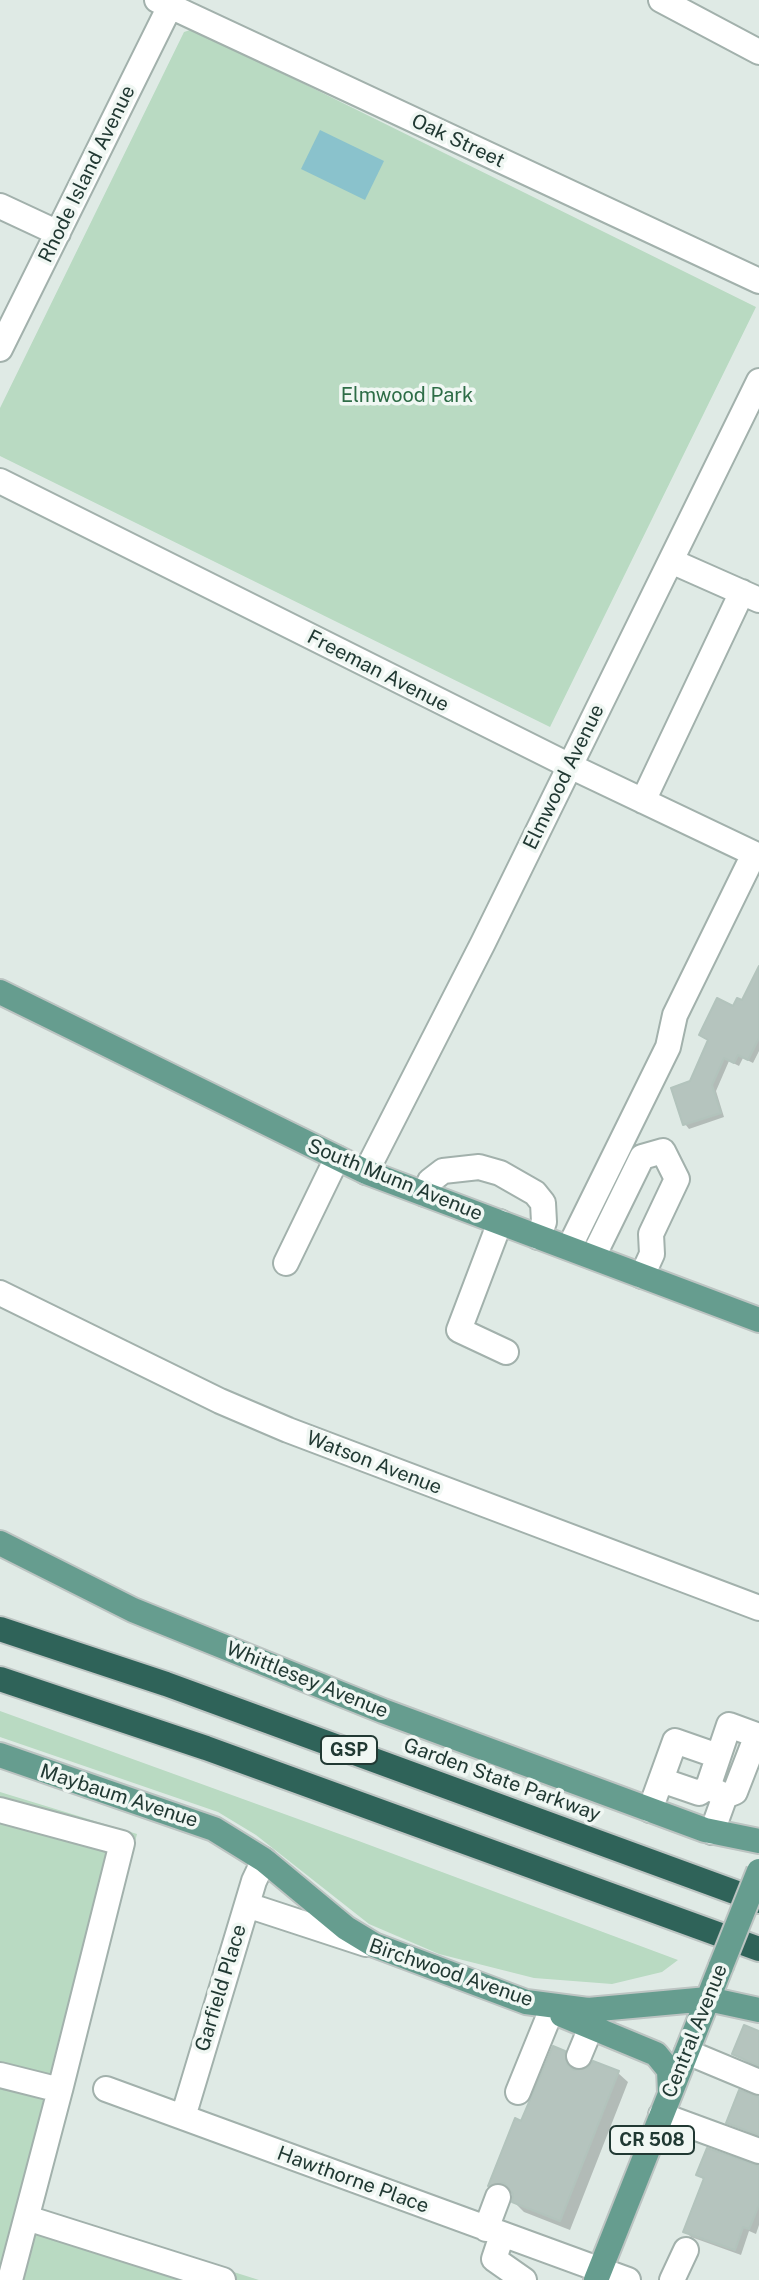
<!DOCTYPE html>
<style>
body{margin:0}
canvas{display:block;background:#dfeae5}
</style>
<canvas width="759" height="2280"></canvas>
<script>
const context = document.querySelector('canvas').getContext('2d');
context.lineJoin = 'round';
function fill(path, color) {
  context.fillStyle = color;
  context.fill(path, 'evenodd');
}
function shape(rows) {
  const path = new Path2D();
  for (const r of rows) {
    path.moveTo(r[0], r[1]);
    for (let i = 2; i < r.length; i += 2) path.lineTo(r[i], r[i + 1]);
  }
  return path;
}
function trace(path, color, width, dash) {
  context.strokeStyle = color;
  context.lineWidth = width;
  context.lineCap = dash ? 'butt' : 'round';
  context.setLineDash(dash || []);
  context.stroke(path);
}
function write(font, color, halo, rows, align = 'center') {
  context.font = font + ' "Public Sans",sans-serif';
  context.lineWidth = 7;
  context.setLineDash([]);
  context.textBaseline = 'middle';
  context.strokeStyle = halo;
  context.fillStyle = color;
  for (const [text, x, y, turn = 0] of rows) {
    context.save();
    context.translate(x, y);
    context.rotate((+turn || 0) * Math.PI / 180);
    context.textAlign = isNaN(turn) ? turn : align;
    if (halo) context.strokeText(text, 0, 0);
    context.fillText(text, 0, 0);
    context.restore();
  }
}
const green = shape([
 [193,29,756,307,550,727,0,456,0,408,184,32],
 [0,1711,356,1840,678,1960,662,1972,612,1984,534,1978,439,1954,369,1924,256,1835,218,1812,0,1737],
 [0,1792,137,1834,40,2211,259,2280,0,2280]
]);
const water = shape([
 [320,130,384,161,365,200,301,169]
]);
const shadow = shape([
 [759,970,759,1051,753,1063,743,1058,739,1066,729,1061,716,1091,724,1117,689,1129,685,1124,691,1083,710,1041,702,1035,743,1003],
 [759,2034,759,2069,734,2054],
 [564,2052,574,2063,575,2072,618,2073,628,2082,570,2230,524,2212,514,2202,515,2192,500,2195,490,2186,516,2121,522,2123],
 [759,2099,759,2138,728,2122],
 [759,2167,759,2225,756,2234,749,2231,741,2255,691,2237,685,2231,705,2181,698,2174]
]);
const building = shape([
 [759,966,759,1038,748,1060,738,1055,734,1063,724,1058,712,1085,721,1113,683,1125,671,1088,690,1081,708,1040,699,1035,717,998,733,1006,737,998,742,1000,759,966],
 [744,2025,759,2031,759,2066,732,2054,744,2025],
 [553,2046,565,2051,567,2064,574,2070,587,2068,593,2061,619,2071,560,2221,512,2202,513,2194,504,2183,488,2186,515,2118,521,2121,553,2046],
 [739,2090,759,2097,759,2135,726,2123,739,2090],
 [707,2148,759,2166,759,2205,749,2229,743,2227,735,2250,683,2232,704,2178,696,2175,707,2148]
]);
const minor = shape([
 [157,0,759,281],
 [661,0,759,52],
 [0,206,58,233],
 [0,349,173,0],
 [0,481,570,766,759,856],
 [671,561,759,600],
 [643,801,742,592],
 [366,1172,483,943,759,381],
 [425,1194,430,1181,443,1171,479,1167,500,1173,535,1193,543,1203,544,1222,538,1237],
 [500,1222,459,1330,506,1352],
 [569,1248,668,1047,675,1015,754,854],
 [593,1257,642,1157,663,1151,677,1179,651,1234,652,1254,642,1276],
 [286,1263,337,1158],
 [0,1293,220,1401,288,1430,759,1608],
 [661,1780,699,1793,708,1787],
 [725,1796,735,1792,757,1735],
 [0,1810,122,1843,60,2090,0,2075],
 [650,1810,675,1741,718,1756],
 [712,1832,725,1796,708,1787,729,1725,759,1736],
 [247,1905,366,1944],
 [687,2052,759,2082],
 [579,2056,591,2027],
 [106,2089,628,2280],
 [518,2092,551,2011],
 [661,2115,759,2151],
 [183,2117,254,1881,264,1860],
 [27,2218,223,2280],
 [486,2229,498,2197],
 [502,2235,494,2259,524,2280],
 [10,2280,60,2090],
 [672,2280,686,2250]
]);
const major = shape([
 [0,992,366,1172,759,1320],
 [0,1543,133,1610,383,1711,705,1830,759,1841],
 [0,1755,214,1829,264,1860,346,1928,374,1945,526,2002,588,2010,708,1999,759,2010],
 [562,2015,656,2054,669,2070,670,2093],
 [596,2280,721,1966]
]);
const highway = shape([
 [0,1629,166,1684,759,1901],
 [0,1679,206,1748,759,1949]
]);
const majorBridge = shape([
 [721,1966,759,1871]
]);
const shields = [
 [349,1750,56],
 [652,2140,84]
];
const shieldNames = [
 ["GSP",349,1750],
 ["CR 508",652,2140]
];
const streetNames = [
 ["Oak Street",458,141,25],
 ["Rhode Island Avenue",87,174,-64],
 ["Freeman Avenue",378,671,27],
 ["Elmwood Avenue",564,777,-64],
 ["South Munn Avenue",395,1180,22],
 ["Watson Avenue",374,1463,21],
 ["Whittlesey Avenue",307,1680,22],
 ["Garden State Parkway",502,1780,20],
 ["Maybaum Avenue",119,1796,18],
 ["Birchwood Avenue",451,1973,19],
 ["Garfield Place",221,1988,-73],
 ["Central Avenue",695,2031,-68],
 ["Hawthorne Place",353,2180,20]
];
const parkNames = [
 ["Elmwood Park",407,396]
];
fill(green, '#b9dac2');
fill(water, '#8ac2cc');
fill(shadow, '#0003');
fill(building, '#b5c4be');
trace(building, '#b2c3bc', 2);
trace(minor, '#a2b1ac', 28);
trace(major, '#bcc4c2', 28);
trace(highway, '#bcc4c2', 28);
trace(minor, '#fff', 24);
trace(major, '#669d8f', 24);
trace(highway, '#2f6359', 24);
trace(majorBridge, '#bcc4c2', 28, []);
trace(majorBridge, '#669d8f', 24);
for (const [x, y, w] of shields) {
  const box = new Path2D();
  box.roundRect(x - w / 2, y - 14, w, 28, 6);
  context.fillStyle = '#f0f7f3';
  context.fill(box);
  trace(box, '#213933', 2);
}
write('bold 18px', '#213933', null, shieldNames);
write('20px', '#213933', '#f0f7f3', streetNames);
write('20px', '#2e6d47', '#f0f7f3', parkNames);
</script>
